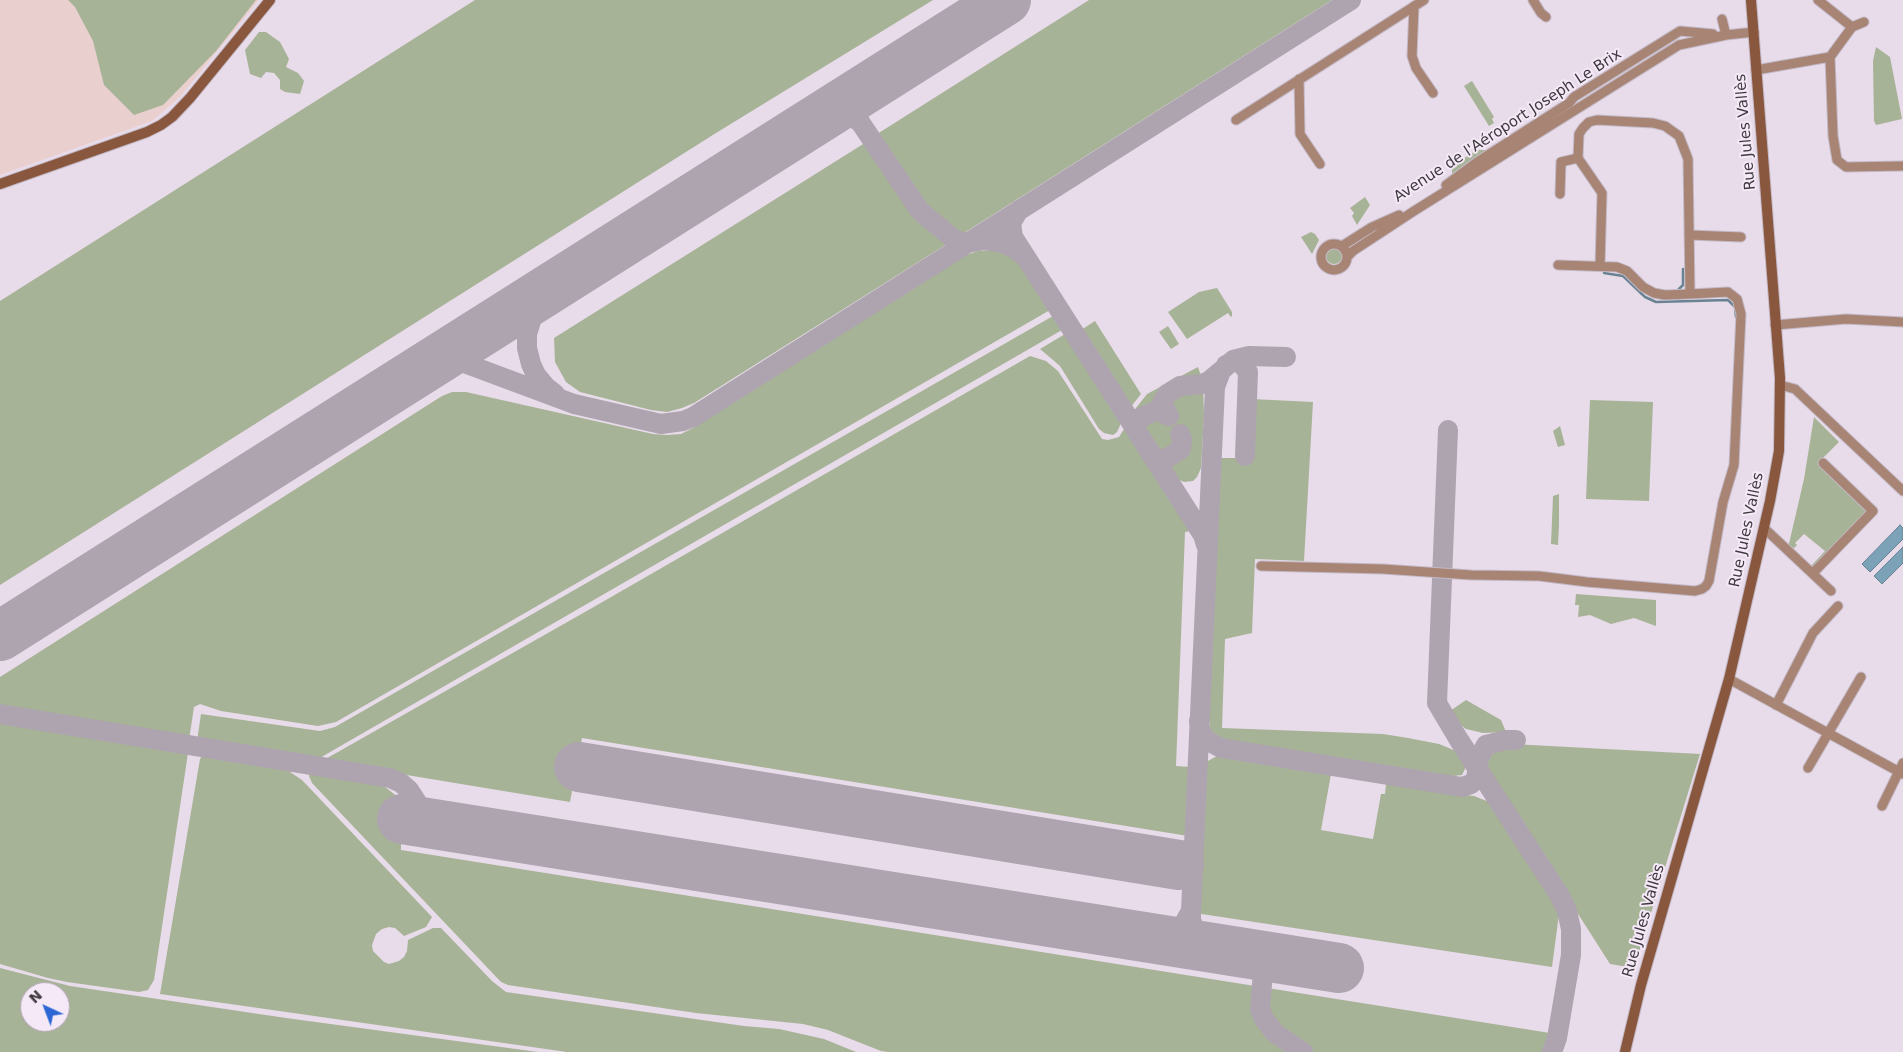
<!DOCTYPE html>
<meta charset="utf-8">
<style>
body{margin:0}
#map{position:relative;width:1903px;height:1052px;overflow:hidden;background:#e8dbea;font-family:"DejaVu Sans",sans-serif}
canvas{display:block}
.north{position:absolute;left:20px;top:982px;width:50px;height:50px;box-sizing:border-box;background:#f5e8f7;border:1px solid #aca2ae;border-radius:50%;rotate:317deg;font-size:14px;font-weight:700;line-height:20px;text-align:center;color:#3f3a40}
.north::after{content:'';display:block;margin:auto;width:18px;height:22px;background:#2d67d5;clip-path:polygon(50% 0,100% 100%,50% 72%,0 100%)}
</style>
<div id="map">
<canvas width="1903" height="1052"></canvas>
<div class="north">N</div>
</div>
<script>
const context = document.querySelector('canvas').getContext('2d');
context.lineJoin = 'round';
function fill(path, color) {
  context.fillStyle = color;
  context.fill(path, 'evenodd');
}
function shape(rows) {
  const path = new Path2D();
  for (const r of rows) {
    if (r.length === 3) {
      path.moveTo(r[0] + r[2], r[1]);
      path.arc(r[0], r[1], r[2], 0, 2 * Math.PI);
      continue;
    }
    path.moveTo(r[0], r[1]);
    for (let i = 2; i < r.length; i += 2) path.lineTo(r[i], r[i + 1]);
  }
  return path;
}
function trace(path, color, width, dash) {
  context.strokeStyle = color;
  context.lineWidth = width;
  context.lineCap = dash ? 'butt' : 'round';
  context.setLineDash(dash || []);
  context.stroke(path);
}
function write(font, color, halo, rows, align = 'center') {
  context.font = font + ' "DejaVu Sans",sans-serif';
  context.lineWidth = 4;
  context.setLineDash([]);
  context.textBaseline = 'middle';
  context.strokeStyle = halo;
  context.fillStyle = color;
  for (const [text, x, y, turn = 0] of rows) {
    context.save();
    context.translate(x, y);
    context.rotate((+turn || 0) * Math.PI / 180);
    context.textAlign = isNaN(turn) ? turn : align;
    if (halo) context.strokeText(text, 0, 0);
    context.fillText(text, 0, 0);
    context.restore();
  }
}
const industrial = shape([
 [0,0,259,0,180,97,152,121,0,175]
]);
const green = shape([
 [68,0,256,0,216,51,163,105,134,115,104,85,93,41,75,7],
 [475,0,933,0,716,133,0,585,0,301],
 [1089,0,1332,0,964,233,944,227,924,209,874,136],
 [259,32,266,32,280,42,289,59,286,67,298,73,304,81,300,94,285,92,280,89,280,80,274,73,266,72,261,78,250,74,245,50],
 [1876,47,1890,57,1902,119,1876,125,1874,121,1873,61],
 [1472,81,1494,117,1492,119,1494,123,1489,126,1464,86],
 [868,141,916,215,944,235,948,242,947,244,694,403,682,408,667,412,651,410,580,392,566,382,555,362,554,338],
 [1477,150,1489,150,1452,174,1452,166],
 [1365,197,1370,205,1357,225,1352,216,1354,213,1350,208],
 [1311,232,1315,234,1319,240,1312,254,1301,237],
 [1334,256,8],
 [992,250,1005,252,1020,262,1050,310,336,722,318,726,221,711,200,704,194,707,189,740,14,712,5,710,0,706,0,677,442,396,452,392,466,392,653,434,667,435,681,434,693,428,966,255,978,251],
 [1217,288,1232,312,1232,316,1231,317,1228,313,1187,339,1168,312,1199,292],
 [1053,316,1062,330,318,759,197,741,201,714,320,731,335,727],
 [1095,321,1141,394,1130,408,1081,330],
 [1168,326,1179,344,1171,349,1159,332],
 [1065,334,1122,421,1117,432,1113,435,1104,433,1099,429,1060,366,1040,349],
 [1030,356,1046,361,1058,371,1102,439,1108,440,1119,437,1126,426,1192,529,1192,531,1185,532,1176,766,1191,767,1188,836,582,738,570,802,322,761,585,612],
 [1198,367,1203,382,1204,416,1201,468,1197,477,1193,481,1184,482,1175,478,1171,473,1132,413,1147,394],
 [1252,399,1313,402,1304,561,1255,559,1252,633,1225,639,1222,728,1383,734,1408,738,1439,744,1456,751,1466,761,1465,769,1462,775,1453,776,1224,740,1211,731,1208,715,1220,458,1250,458],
 [1590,400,1653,402,1649,501,1586,499],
 [1814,417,1839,442,1819,462,1869,512,1814,570,1810,567,1825,551,1804,534,1795,543,1797,545,1792,550,1788,548,1804,479],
 [1560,426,1565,445,1558,447,1553,431],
 [1559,494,1559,525,1558,545,1551,544,1553,496],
 [1576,594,1656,600,1656,626,1634,618,1611,624,1590,615,1578,617,1579,605,1575,605],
 [1466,700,1501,720,1506,732,1483,733,1466,729,1455,720,1450,711],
 [0,723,188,753,154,980,148,990,139,992,67,982,48,978,0,964],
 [1512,744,1700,754,1634,968,1610,964,1488,773,1487,764,1491,755,1503,747],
 [204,754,289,768,290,772,302,780,432,917,426,927,404,936,395,928,389,927,382,929,376,934,372,945,373,951,384,962,389,964,399,961,404,957,407,951,408,940,433,928,441,928,492,981,506,992,744,1026,779,1029,824,1039,856,1052,567,1052,160,994,200,759],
 [1217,756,1331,774,1321,830,1373,839,1381,794,1385,794,1386,784,1474,796,1492,803,1558,906,1559,914,1552,967,1195,913,1203,767,1206,762],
 [310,771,379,782,404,802,400,837,401,840,401,850,1550,1033,1548,1044,1544,1052,888,1052,881,1051,828,1030,803,1024,696,1013,508,985,501,982,312,783,309,776],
 [0,968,70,986,286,1018,538,1052,0,1052],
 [30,992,60,992,60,1022,30,1022]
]);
const water = shape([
 [1900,525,1903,528,1903,539,1870,572,1862,564,1900,525],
 [1903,547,1903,563,1882,584,1874,576,1903,547]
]);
const stream = shape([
 [1604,273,1623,276,1645,297,1656,302,1728,300,1735,307,1736,317],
 [1676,291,1678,290,1683,285,1683,269]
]);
const taxiway = shape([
 [871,86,862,95,859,102,858,115,860,122,920,211,955,240,968,243,984,240,999,242,1014,248,1023,255],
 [825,114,845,113,860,122],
 [1019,210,1011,223,1013,237,1203,535,1206,545],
 [1226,365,1233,362,1240,362,1248,372,1245,456],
 [415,374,442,363,464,363,574,404,661,424,683,421,693,417,1351,0],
 [555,394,546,387,536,375,531,364,527,348,527,334,535,308,544,296,566,278],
 [1126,415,1134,421,1157,410,1169,416],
 [1169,416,1162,403,1167,394,1180,386,1202,384,1209,381,1221,371],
 [1448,430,1437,703,1459,740,1560,896,1567,911,1571,929,1571,955,1557,1038,1552,1052],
 [1150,453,1158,459,1166,459,1181,449,1182,439,1180,434],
 [0,714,390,778,401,783,409,790,431,824],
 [1199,721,1200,729,1206,740,1221,748,1462,787,1471,784,1476,779,1479,758,1486,745,1506,740,1516,740],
 [1191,911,1191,920,1195,931,1203,941,1215,948],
 [1151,938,1173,933,1182,927,1191,911,1215,387,1221,371,1233,360,1249,356,1286,357],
 [1245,953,1261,964,1263,972,1260,1009,1264,1019,1275,1033,1303,1052],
 [1263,972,1272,963,1287,960]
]);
const runway = shape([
 [0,636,1006,0],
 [579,767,1179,865],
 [402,819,1339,968]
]);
const street = shape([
 [1533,0,1541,13,1546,17],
 [1818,0,1852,27],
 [1414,6,1412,56,1416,68,1433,93],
 [1722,19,1726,35],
 [1830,57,1852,27,1864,22],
 [1756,70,1830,57,1833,136,1837,160,1846,167,1903,166],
 [1299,79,1300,134,1320,164],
 [1236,120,1424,0],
 [1446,185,1477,162,1569,103,1574,97,1680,31,1713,34],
 [1560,194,1561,162,1578,158],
 [1689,235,1741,237],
 [1334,257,13],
 [1342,246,1372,227,1399,215],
 [1347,257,1353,251,1414,211,1679,45,1726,35,1754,32],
 [1558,265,1617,267,1627,271,1643,287,1654,293,1665,295,1690,294],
 [1775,325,1846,319,1903,322],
 [1780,385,1795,389,1903,491],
 [1764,528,1831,591],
 [1261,566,1383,569,1471,575,1539,576,1587,582,1695,591,1702,589,1706,586,1709,581,1723,502,1734,465,1741,314,1737,299,1728,292,1690,294,1688,159,1679,136,1665,126,1653,123,1597,120,1589,122,1583,128,1579,134,1578,158,1602,193,1600,266],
 [1813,573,1873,511,1823,463],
 [1729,679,1903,774],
 [1776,705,1813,633,1838,606],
 [1808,768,1861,677],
 [1882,806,1903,763]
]);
const secondary = shape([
 [0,184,147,132,161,125,172,117,190,98,270,0],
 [1625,1052,1641,985,1729,679,1770,501,1779,451,1780,378,1751,0]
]);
const streetNames = [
 ["Avenue de l'Aéroport Joseph Le Brix",1508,126,-33],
 ["Rue Jules Vallès",1746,132,-95],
 ["Rue Jules Vallès",1747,530,-78],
 ["Rue Jules Vallès",1644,921,-74]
];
fill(industrial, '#eacfcf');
fill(green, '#a7b396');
fill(water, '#7ba2b6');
trace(water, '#698393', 1);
trace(stream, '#698393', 2.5);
trace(taxiway, '#aea4b0', 20);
trace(runway, '#aea4b0', 50);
trace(street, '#c3b8c5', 11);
trace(secondary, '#c3b8c5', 12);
trace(street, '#a78473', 9);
trace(secondary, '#89573e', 10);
write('15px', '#3f3a40', '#f5e8f7', streetNames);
</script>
